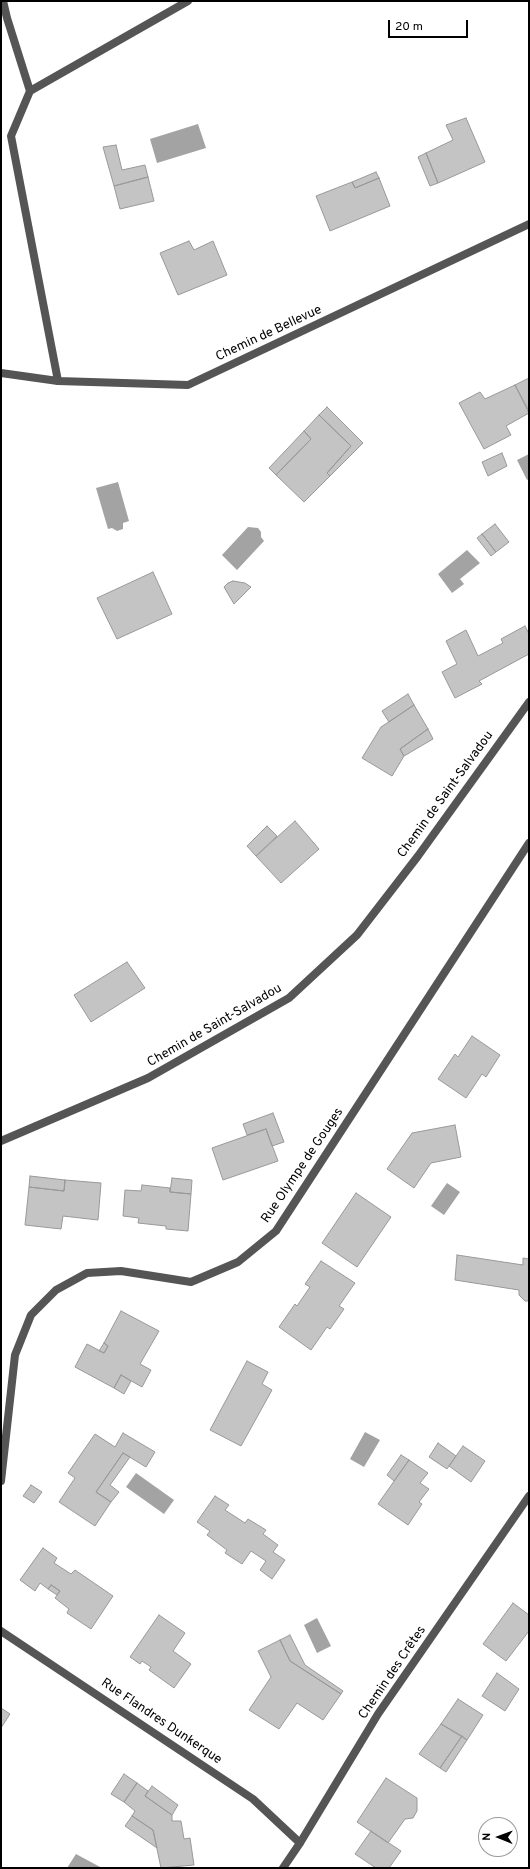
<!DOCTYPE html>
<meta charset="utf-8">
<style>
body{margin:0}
#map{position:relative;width:530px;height:1869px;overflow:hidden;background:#fff;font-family:Overpass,sans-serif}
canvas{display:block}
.frame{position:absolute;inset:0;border:2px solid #000;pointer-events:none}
.north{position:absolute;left:478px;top:1817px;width:40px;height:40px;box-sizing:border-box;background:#fff;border:1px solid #999;border-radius:50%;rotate:271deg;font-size:11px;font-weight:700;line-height:16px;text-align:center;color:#000}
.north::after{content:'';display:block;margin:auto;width:14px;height:18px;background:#000;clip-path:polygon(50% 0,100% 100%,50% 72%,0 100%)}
.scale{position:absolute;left:388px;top:20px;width:80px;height:18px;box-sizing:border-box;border:2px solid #000;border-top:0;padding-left:5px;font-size:12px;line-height:14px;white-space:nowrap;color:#000;-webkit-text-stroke:3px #fff;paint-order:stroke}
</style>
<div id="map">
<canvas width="530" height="1869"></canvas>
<div class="frame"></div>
<div class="north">N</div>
<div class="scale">20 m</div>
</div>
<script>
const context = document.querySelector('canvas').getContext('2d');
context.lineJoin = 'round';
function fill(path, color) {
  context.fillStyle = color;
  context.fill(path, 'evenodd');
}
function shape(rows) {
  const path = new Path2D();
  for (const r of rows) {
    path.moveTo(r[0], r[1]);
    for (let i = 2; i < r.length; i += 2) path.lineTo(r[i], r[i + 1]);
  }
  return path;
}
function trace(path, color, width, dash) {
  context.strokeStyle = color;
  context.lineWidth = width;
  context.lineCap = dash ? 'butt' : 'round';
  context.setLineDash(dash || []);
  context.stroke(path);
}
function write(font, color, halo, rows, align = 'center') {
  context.font = font + ' Overpass,sans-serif';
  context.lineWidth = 3;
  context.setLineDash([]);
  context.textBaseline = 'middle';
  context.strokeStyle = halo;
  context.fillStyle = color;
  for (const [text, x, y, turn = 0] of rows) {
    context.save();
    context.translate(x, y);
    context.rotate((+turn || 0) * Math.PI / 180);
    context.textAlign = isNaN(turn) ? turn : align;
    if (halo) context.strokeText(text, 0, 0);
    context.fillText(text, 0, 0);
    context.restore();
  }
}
const water = shape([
 [198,124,206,148,157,163,150,139],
 [529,454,529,479,527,480,517,460],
 [118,482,129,521,123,523,123,529,117,531,112,528,108,529,96,488],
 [248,527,258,528,261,532,261,537,264,541,237,570,222,555],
 [467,550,480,563,460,579,464,584,452,593,438,574],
 [447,1183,460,1192,444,1215,431,1206],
 [365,1432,380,1440,364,1467,350,1459],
 [136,1473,174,1500,164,1514,126,1487],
 [317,1618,331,1646,317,1653,304,1625],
 [76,1854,102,1868,67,1868]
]);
const building = shape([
 [466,118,485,162,438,183,426,153,453,140,446,125,466,118],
 [116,145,122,170,145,165,148,177,114,186,103,147,116,145],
 [426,153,438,183,430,186,418,157,426,153],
 [376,172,379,178,355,188,352,182,376,172],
 [148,177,154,201,120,209,114,186,148,177],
 [379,178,390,206,330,231,316,196,352,182,355,188,379,178],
 [189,241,194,250,213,241,227,275,178,295,160,253,189,241],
 [529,378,529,411,515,385,529,378],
 [515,385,529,413,506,426,511,435,484,449,459,403,480,392,485,399,515,385],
 [327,407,363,443,330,476,327,473,351,446,319,415,327,407],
 [319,415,351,446,327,473,330,476,304,502,276,475,311,439,304,431,319,415],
 [304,431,311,439,276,475,269,468,304,431],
 [502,453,507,466,488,476,482,462,502,453],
 [495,524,509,542,496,552,482,534,495,524],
 [482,534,496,552,491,556,477,538,482,534],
 [153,572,172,614,117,639,97,598,153,572],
 [233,581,245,583,251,587,234,604,224,587,228,583,233,581],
 [525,626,529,634,529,654,479,681,482,684,455,698,442,672,457,664,446,641,466,630,478,656,503,643,501,639,525,626],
 [408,694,414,705,389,722,382,711,408,694],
 [414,705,428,729,400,749,404,756,392,776,362,758,381,727,414,705],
 [428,729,433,739,404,756,400,749,428,729],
 [295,821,319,849,281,883,256,856,295,821],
 [267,826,277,836,256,856,247,846,267,826],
 [127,962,145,988,91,1022,74,995,127,962],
 [472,1036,500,1055,486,1077,482,1074,466,1098,438,1079,455,1054,458,1057,472,1036],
 [273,1113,284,1142,272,1146,266,1129,247,1135,243,1124,273,1113],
 [455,1125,461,1157,431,1163,414,1188,387,1169,412,1133,455,1125],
 [266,1129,278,1161,223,1180,212,1148,266,1129],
 [30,1176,65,1180,64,1191,29,1187,30,1176],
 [172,1178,192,1180,191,1194,170,1192,172,1178],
 [65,1180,101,1183,98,1220,63,1216,61,1229,25,1225,29,1187,64,1191,65,1180],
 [142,1185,170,1188,170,1192,191,1194,188,1231,166,1229,166,1226,138,1223,139,1218,123,1216,125,1190,141,1191,142,1185],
 [356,1193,391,1217,357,1267,322,1243,356,1193],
 [457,1255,523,1265,523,1258,529,1259,529,1301,525,1301,519,1295,519,1290,455,1280,457,1255],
 [321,1261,355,1283,339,1306,344,1309,330,1329,327,1327,311,1350,279,1327,295,1304,297,1306,310,1287,305,1284,321,1261],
 [121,1311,159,1331,140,1364,151,1370,142,1387,121,1375,114,1388,75,1367,87,1344,104,1353,108,1346,104,1343,121,1311],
 [104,1343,108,1346,104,1353,99,1351,104,1343],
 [247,1361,268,1372,262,1384,272,1390,241,1446,210,1430,247,1361],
 [121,1375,131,1381,124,1394,114,1388,121,1375],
 [123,1433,155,1452,146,1467,123,1453,96,1492,111,1502,95,1526,59,1502,75,1478,68,1473,95,1434,115,1447,123,1433],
 [438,1443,456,1456,447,1469,429,1457,438,1443],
 [463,1446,485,1461,471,1482,449,1466,463,1446],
 [123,1453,130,1457,110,1485,119,1492,111,1502,96,1492,123,1453],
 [401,1455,409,1460,394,1481,387,1475,401,1455],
 [409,1460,428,1473,420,1483,429,1489,419,1502,422,1504,408,1525,378,1504,409,1460],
 [31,1485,42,1492,34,1503,23,1496,31,1485],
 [215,1496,229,1505,225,1510,245,1523,248,1519,266,1530,263,1534,278,1545,273,1552,285,1560,272,1579,260,1570,266,1561,251,1551,242,1564,225,1553,227,1550,207,1535,210,1531,197,1522,215,1496],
 [43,1548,57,1558,54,1563,71,1574,75,1570,113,1596,91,1629,67,1613,69,1609,55,1598,60,1591,51,1585,48,1589,40,1583,35,1591,20,1580,43,1548],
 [51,1585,60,1591,57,1595,48,1589,51,1585],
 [513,1603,529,1615,529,1631,506,1661,483,1644,513,1603],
 [159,1615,185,1633,173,1651,191,1664,174,1688,149,1670,151,1667,142,1661,140,1664,130,1657,159,1615],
 [290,1635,305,1665,343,1691,341,1694,290,1661,280,1640,290,1635],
 [280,1640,290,1661,341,1694,323,1720,297,1703,279,1729,249,1710,271,1677,258,1651,280,1640],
 [497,1673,519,1689,505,1711,482,1696,497,1673],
 [458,1699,483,1715,467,1740,441,1724,458,1699],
 [1,1708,10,1714,1,1728,1,1708],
 [441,1724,462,1736,440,1768,419,1754,441,1724],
 [462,1736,467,1740,446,1772,440,1768,462,1736],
 [124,1774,137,1783,124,1802,111,1794,124,1774],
 [386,1778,417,1798,417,1811,413,1818,405,1819,388,1843,357,1822,386,1778],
 [137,1783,148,1791,145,1796,172,1815,172,1821,181,1821,184,1839,190,1838,194,1865,161,1868,153,1830,132,1816,135,1811,124,1802,137,1783],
 [152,1786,178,1805,172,1815,145,1796,152,1786],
 [132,1816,153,1830,157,1848,125,1826,132,1816],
 [371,1831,401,1851,389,1868,376,1868,355,1854,371,1831]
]);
const lane = shape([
 [3,1,7,18,30,91],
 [58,381,11,136,30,91,188,1]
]);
const street = shape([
 [1,373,58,381,188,385,529,224],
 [1,1141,148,1078,289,998,357,935,418,856,529,702],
 [1,1481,15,1355,31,1315,56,1290,87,1273,121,1271,191,1282,238,1262,276,1231,529,843],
 [1,1631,253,1799,300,1843],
 [283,1868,300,1843,378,1714,529,1496]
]);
const streetNames = [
 ["Chemin de Bellevue",269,334,-25],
 ["Chemin de Saint-Salvadou",446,795,-54],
 ["Chemin de Saint-Salvadou",215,1026,-30],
 ["Rue Olympe de Gouges",303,1166,-56],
 ["Chemin des Crêtes",393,1673,-56],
 ["Rue Flandres Dunkerque",161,1722,34]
];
fill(water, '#a3a3a3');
fill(building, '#c4c4c4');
trace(building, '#999', 1);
trace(lane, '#555', 8);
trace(street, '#555', 8);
write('13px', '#000', '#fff', streetNames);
</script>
